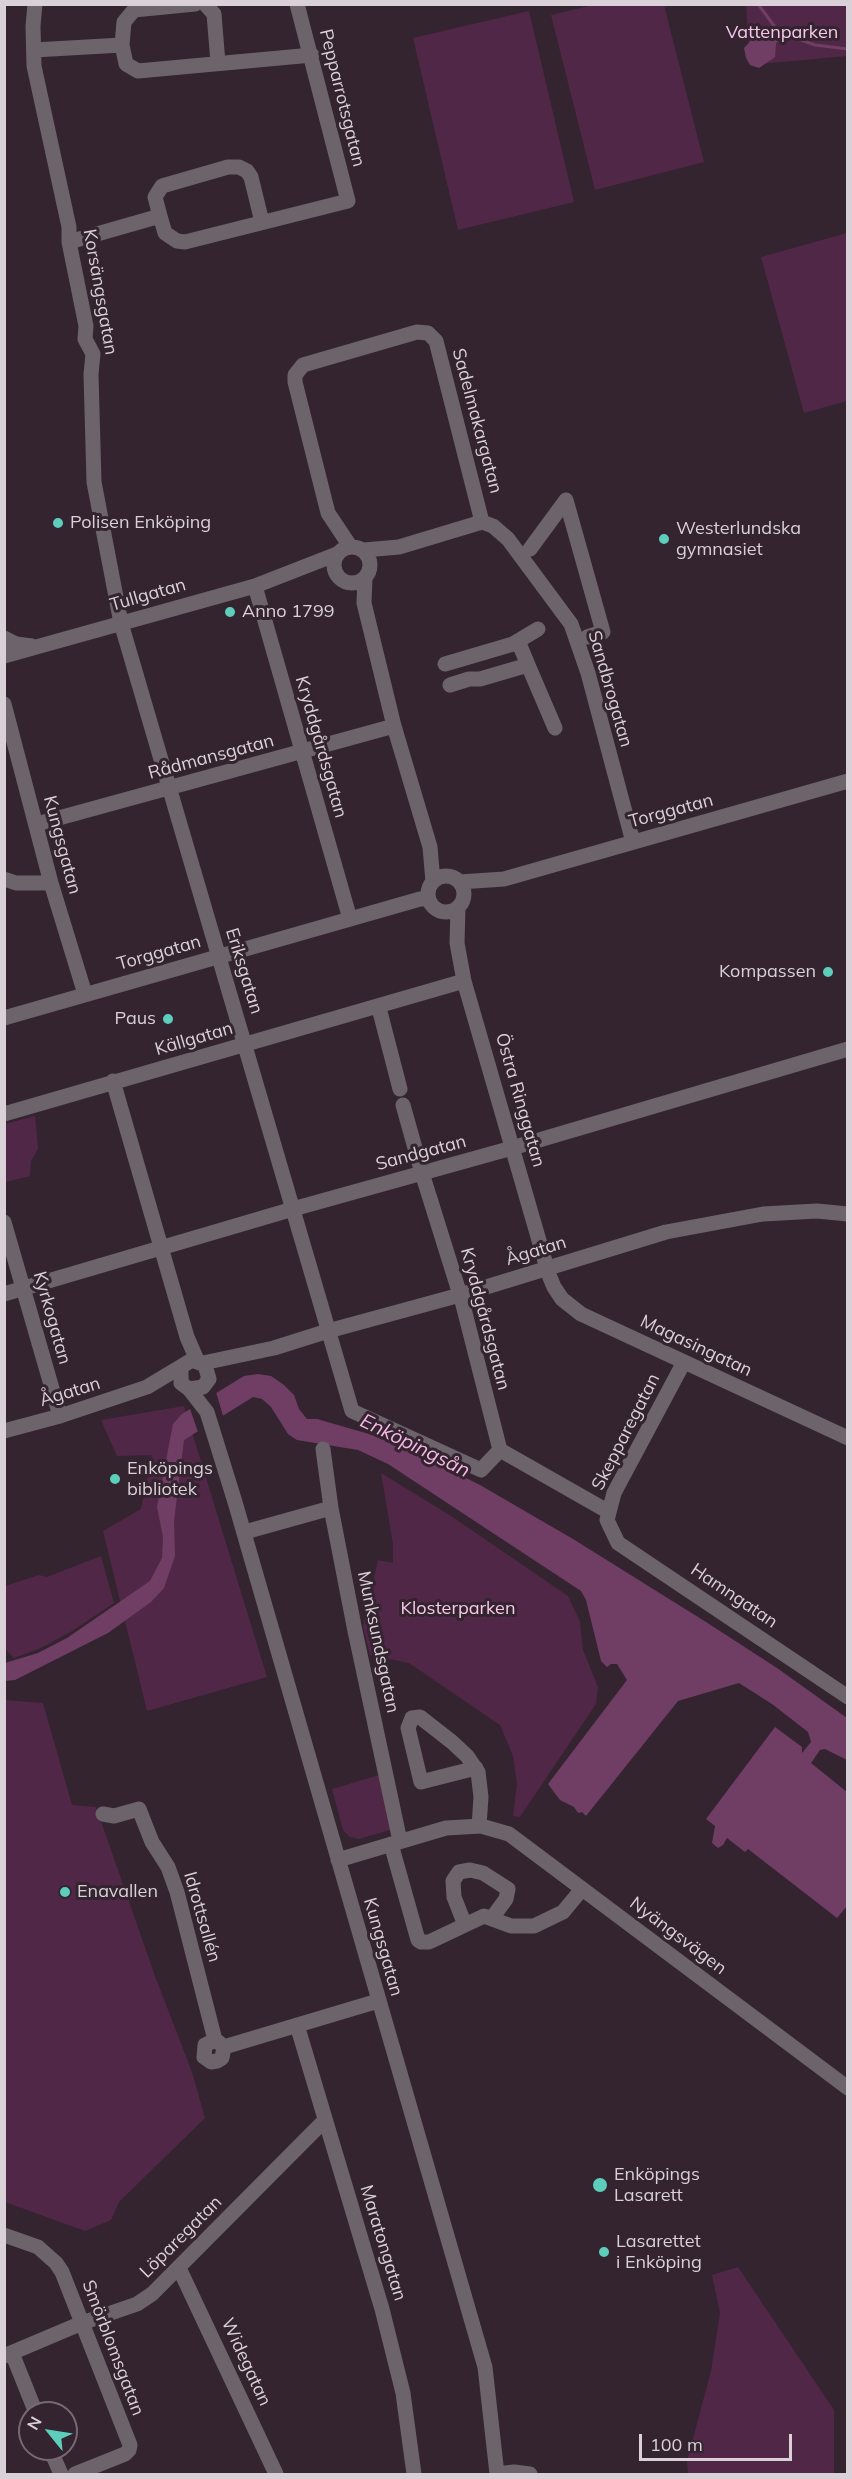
<!DOCTYPE html>
<meta charset="utf-8">
<style>
body{margin:0}
#map{position:relative;width:852px;height:2479px;overflow:hidden;background:#33242f;font-family:Mulish,sans-serif}
canvas{display:block}
.frame{position:absolute;inset:0;border:6px solid #dad0d7;pointer-events:none}
.north{position:absolute;left:18px;top:2401px;width:60px;height:60px;box-sizing:border-box;background:#33242f;border:2px solid #766972;border-radius:50%;rotate:300deg;font-size:16px;font-weight:700;line-height:24px;text-align:center;color:#dad0d7}
.north::after{content:'';display:block;margin:auto;width:21px;height:27px;background:#5ccebb;clip-path:polygon(50% 0,100% 100%,50% 72%,0 100%)}
.scale{position:absolute;left:639px;top:2434px;width:153px;height:27px;box-sizing:border-box;border:3px solid #dad0d7;border-top:0;padding-left:8px;font-size:18px;line-height:21px;white-space:nowrap;color:#dad0d7;-webkit-text-stroke:4px #33242f;paint-order:stroke}
</style>
<div id="map">
<canvas width="852" height="2479"></canvas>
<div class="frame"></div>
<div class="north">N</div>
<div class="scale">100 m</div>
</div>
<script>
const context = document.querySelector('canvas').getContext('2d');
context.lineJoin = 'round';
function fill(path, color) {
  context.fillStyle = color;
  context.fill(path, 'evenodd');
}
function shape(rows) {
  const path = new Path2D();
  for (const r of rows) {
    if (r.length === 3) {
      path.moveTo(r[0] + r[2], r[1]);
      path.arc(r[0], r[1], r[2], 0, 2 * Math.PI);
      continue;
    }
    path.moveTo(r[0], r[1]);
    for (let i = 2; i < r.length; i += 2) path.lineTo(r[i], r[i + 1]);
  }
  return path;
}
function trace(path, color, width, dash) {
  context.strokeStyle = color;
  context.lineWidth = width;
  context.lineCap = dash ? 'butt' : 'round';
  context.setLineDash(dash || []);
  context.stroke(path);
}
function write(font, color, halo, rows, align = 'center') {
  context.font = font + ' Mulish,sans-serif';
  context.lineWidth = 6;
  context.setLineDash([]);
  context.textBaseline = 'middle';
  context.strokeStyle = halo;
  context.fillStyle = color;
  for (const [text, x, y, turn = 0] of rows) {
    context.save();
    context.translate(x, y);
    context.rotate((+turn || 0) * Math.PI / 180);
    context.textAlign = isNaN(turn) ? turn : align;
    if (halo) context.strokeText(text, 0, 0);
    context.fillText(text, 0, 0);
    context.restore();
  }
}
const green = shape([
 [593,5,664,5,704,162,595,190,551,15],
 [746,5,847,5,847,56,750,65],
 [529,11,574,202,458,230,413,38],
 [847,233,847,401,804,413,761,257],
 [35,1116,38,1149,31,1161,30,1176,6,1182,5,1124],
 [184,1406,267,1677,147,1711,103,1531,141,1509,152,1455,117,1456,101,1420],
 [381,1473,451,1516,568,1596,580,1622,583,1650,598,1687,596,1704,520,1817,513,1816,517,1784,513,1756,500,1725,409,1663,370,1655,363,1626,378,1560,393,1563,393,1544],
 [101,1556,114,1603,72,1631,41,1648,14,1658,5,1649,5,1586,39,1575,47,1577],
 [5,1700,43,1703,72,1805,96,1807,155,1976,192,2072,205,2118,119,2202,111,2220,85,2231,5,2202],
 [379,1775,393,1829,359,1839,350,1837,343,1830,332,1789],
 [738,2267,834,2410,834,2474,688,2474,687,2461,711,2371,720,2313,712,2275]
]);
const water = shape([
 [774,26,785,34,776,43,775,57,759,68,750,65,746,58,744,48,759,32],
 [258,1374,271,1376,284,1385,294,1395,299,1409,307,1419,317,1419,369,1434,410,1450,480,1485,573,1539,706,1622,777,1668,847,1718,847,1760,825,1749,820,1750,811,1763,847,1792,847,1906,837,1918,748,1849,745,1852,727,1838,723,1845,718,1848,712,1843,715,1826,706,1819,775,1727,802,1747,802,1753,811,1742,808,1732,772,1704,739,1683,678,1701,586,1816,582,1812,578,1813,574,1807,560,1800,548,1784,627,1680,617,1664,611,1664,607,1667,601,1661,586,1600,581,1591,388,1464,358,1450,297,1440,288,1434,271,1407,262,1399,253,1397,184,1440,174,1521,175,1556,164,1588,151,1602,108,1633,15,1680,5,1681,5,1663,38,1653,67,1638,150,1581,162,1558,163,1537,157,1507,173,1424,182,1414,244,1376]
]);
const pier = shape([
 [216,1392,224,1419,199,1435,189,1406]
]);
const stream = shape([
 [758,4,775,27],
 [782,33,815,45,848,49]
]);
const minor = shape([
 [35,4,33,26,34,66,69,227,69,242,86,326,85,339,93,354,91,374,94,482,121,623,352,1411,481,1470,500,1450,462,1301,422,1173,403,1105],
 [205,4,214,14,218,63],
 [122,45,126,64,138,71,312,55],
 [34,50,122,45,124,22,134,10,195,4],
 [160,216,165,233,177,241,185,242,348,201,297,4],
 [69,242,160,216,155,197,162,186,228,167,239,167,247,171,251,177,262,222],
 [350,546,328,513,295,382,295,375,303,365,417,332,428,333,436,341,482,522],
 [352,565,18],
 [530,549,566,500,603,632,587,637],
 [364,550,399,547,482,522,493,526,508,539,571,624,588,673,633,842],
 [365,578,364,603,394,726,430,847,433,882],
 [255,586,350,919],
 [4,638,16,644,32,646],
 [4,656,255,586,337,554],
 [445,664,513,644,538,629],
 [528,665,555,728],
 [450,685,469,679,480,679,528,665,518,641],
 [4,704,51,883,85,994],
 [37,824,394,726],
 [446,894,18],
 [4,879,16,883,51,883],
 [460,882,504,879,848,781],
 [458,908,457,943,464,981,549,1275,554,1287,562,1299,581,1314,848,1438],
 [379,1008,400,1089],
 [4,1018,420,899,428,899],
 [113,1081,187,1337,197,1360],
 [4,1114,464,981],
 [4,1222,60,1416],
 [4,1294,293,1209,512,1148,848,1049],
 [684,1362,614,1493,607,1520,618,1543,848,1697],
 [203,1363,274,1348,328,1331,460,1295,666,1232,763,1214,817,1211,848,1214],
 [189,1389,207,1412,235,1502,485,2367,497,2474],
 [4,1431,60,1416,147,1387,192,1360,205,1365,209,1379,203,1387,189,1389,181,1383,181,1369],
 [323,1449,331,1508,355,1631,400,1841],
 [500,1450,609,1512],
 [245,1532,331,1508],
 [476,1768,421,1782,408,1728,412,1718,420,1717,452,1742,467,1756,478,1772,481,1797,479,1826],
 [103,1814,114,1816,139,1809,152,1842,168,1867,177,1892,215,2040,205,2045,204,2057,211,2062,217,2061,222,2058,224,2047],
 [391,1844,418,1940,421,1942,429,1942,484,1916,511,1926,534,1926,563,1912,582,1889],
 [338,1860,446,1828,481,1826,509,1834,848,2088],
 [465,1925,454,1897,453,1881,459,1872,470,1870,483,1873,508,1889,506,1899,492,1918],
 [297,2025,382,2309,403,2393,414,2474],
 [217,2041,224,2047,378,2001],
 [4,2235,38,2247,56,2263,62,2272,130,2445,129,2450,125,2454,75,2474],
 [179,2268,276,2474],
 [12,2353,36,2413],
 [4,2356,82,2323,137,2304,152,2294,325,2120],
 [50,2449,61,2474],
 [497,2474,514,2472,530,2474]
]);
const markers = [
 [58,523,6,"#5ccebb"],
 [664,539,6,"#5ccebb"],
 [230,612,6,"#5ccebb"],
 [828,972,6,"#5ccebb"],
 [168,1019,6,"#5ccebb"],
 [115,1479,6,"#5ccebb"],
 [65,1892,6,"#5ccebb"],
 [600,2185,8,"#5ccebb"],
 [604,2252,6,"#5ccebb"]
];
const parkNames = [
 ["Vattenparken",782,33],
 ["Klosterparken",458,1609]
];
const streetNames = [
 ["Pepparrotsgatan",342,98,76],
 ["Korsängsgatan",100,292,80],
 ["Sadelmakargatan",477,421,75],
 ["Tullgatan",148,595,-16],
 ["Sandbrogatan",610,689,74],
 ["Kryddgårdsgatan",321,747,74],
 ["Rådmansgatan",211,757,-15],
 ["Torggatan",671,811,-15],
 ["Kungsgatan",62,845,75],
 ["Torggatan",159,953,-16],
 ["Eriksgatan",244,971,73],
 ["Källgatan",194,1039,-16],
 ["Östra Ringgatan",520,1100,74],
 ["Sandgatan",421,1153,-15],
 ["Ågatan",536,1251,-17],
 ["Kyrkogatan",52,1318,74],
 ["Kryddgårdsgatan",485,1319,75],
 ["Magasingatan",696,1346,25],
 ["Ågatan",70,1392,-17],
 ["Skepparegatan",626,1432,-63],
 ["Hamngatan",734,1596,34],
 ["Munksundsgatan",378,1642,78],
 ["Idrottsallén",202,1917,74],
 ["Nyängsvägen",678,1936,37],
 ["Kungsgatan",383,1947,74],
 ["Löparegatan",181,2237,-45],
 ["Maratongatan",383,2243,73],
 ["Smörblomsgatan",113,2348,69],
 ["Widegatan",246,2362,65]
];
const poiNames = [
 ["Polisen Enköping",70,523],
 ["Westerlundska",676,529],
 ["gymnasiet",676,550],
 ["Anno 1799",242,612],
 ["Kompassen",816,972,"right"],
 ["Paus",156,1019,"right"],
 ["Enköpings",127,1469],
 ["bibliotek",127,1490],
 ["Enavallen",77,1892],
 ["Enköpings",614,2175],
 ["Lasarett",614,2196],
 ["Lasarettet",616,2242],
 ["i Enköping",616,2263]
];
const waterNames = [
 ["Enköpingsån",415,1446,26]
];
fill(green, '#512748');
fill(water, '#703e64');
fill(pier, '#33242f');
trace(stream, '#703e64', 3);
trace(minor, '#6c646a', 15);
for (const [x, y, r, color] of markers) {
  const dot = new Path2D();
  dot.arc(x, y, r, 0, 2 * Math.PI);
  context.fillStyle = color;
  context.fill(dot);
  trace(dot, '#33242f', 2);
}
write('18px', '#f8c8eb', '#33242f', parkNames);
write('18px', '#dad0d7', '#33242f', streetNames);
write('18px', '#dad0d7', '#33242f', poiNames, 'left');
write('italic 20px', '#f7b8e6', '#33242f', waterNames);
</script>
